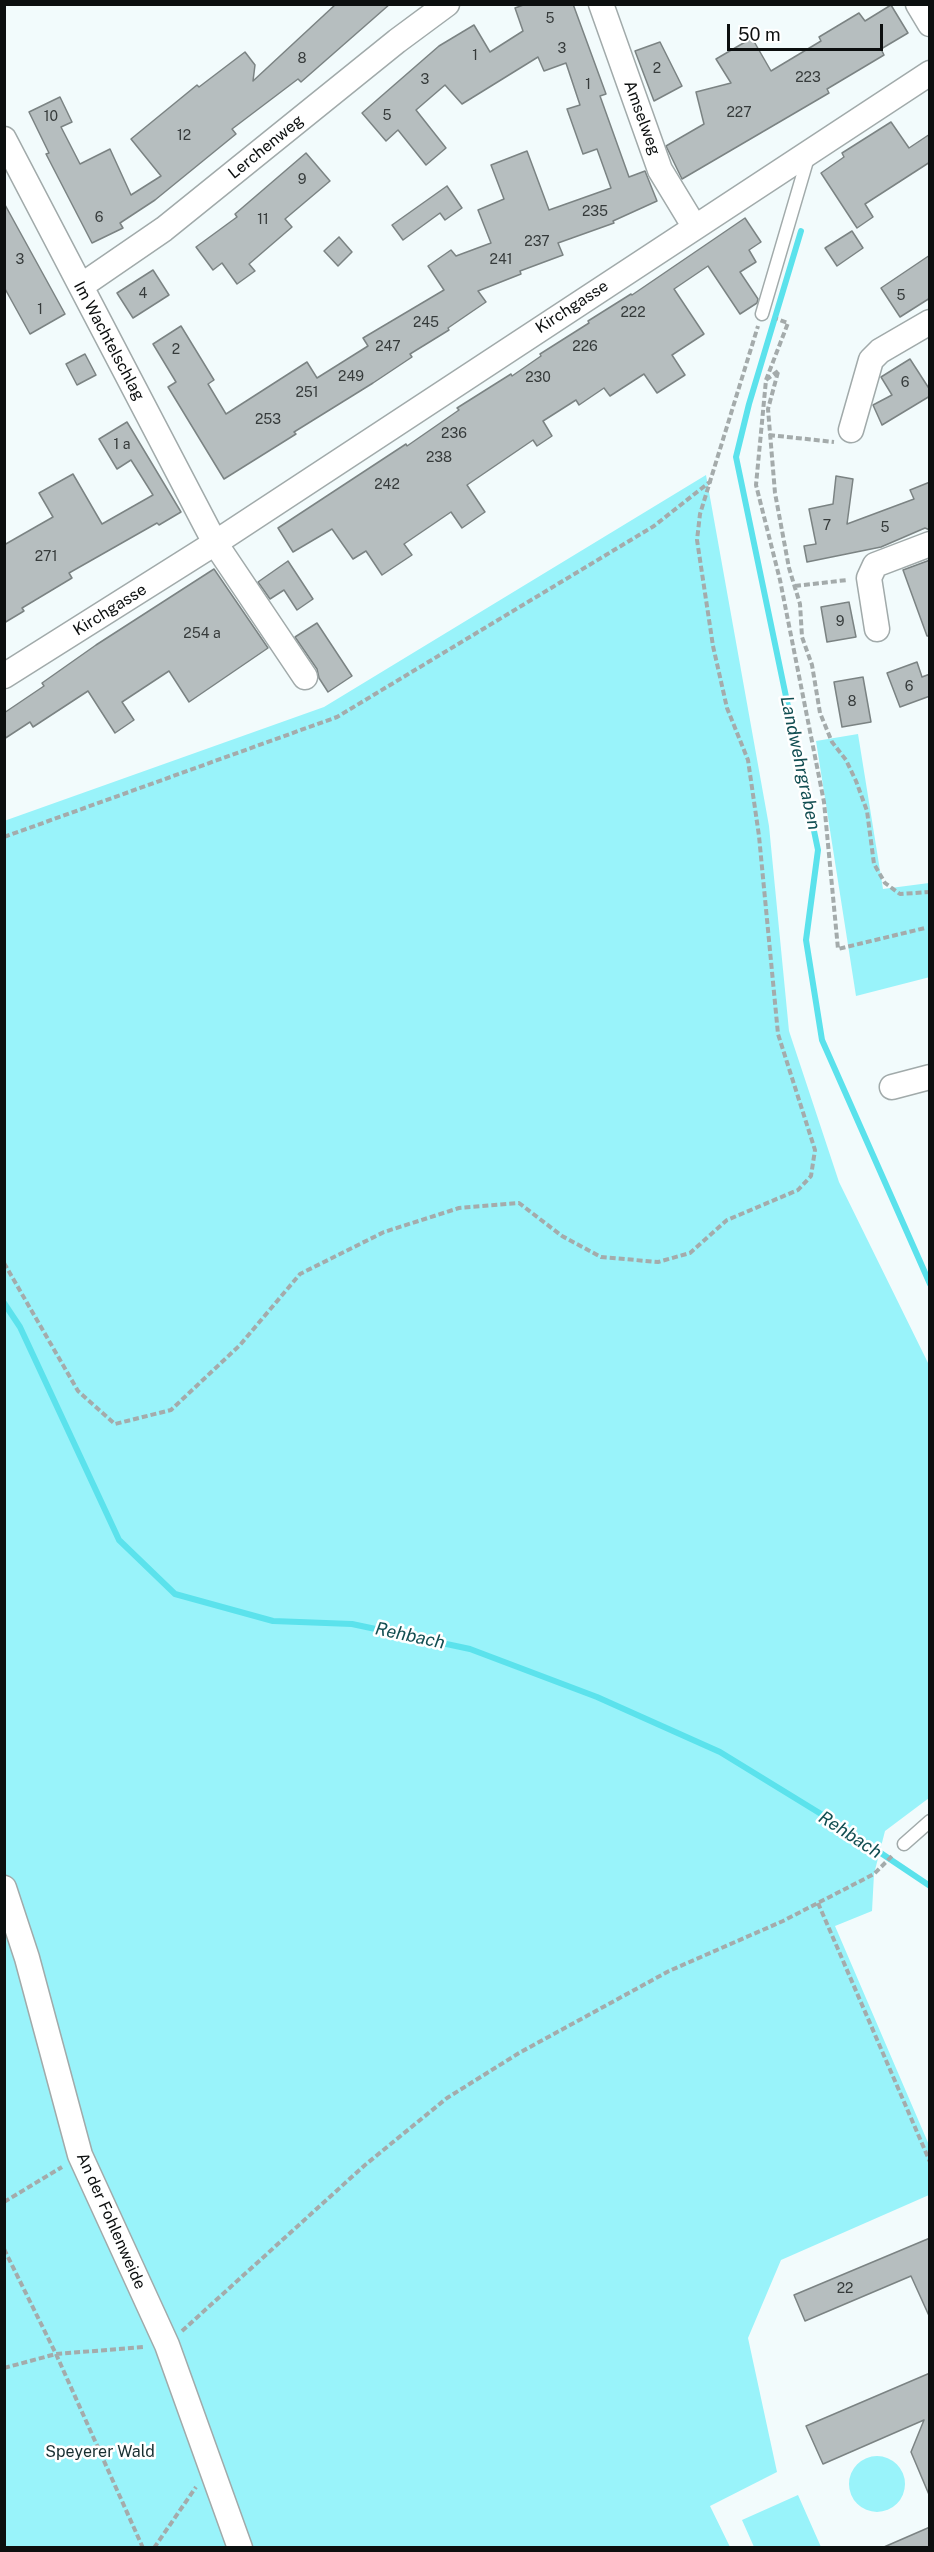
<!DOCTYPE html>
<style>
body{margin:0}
#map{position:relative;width:934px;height:2552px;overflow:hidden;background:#f2fbfc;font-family:"Public Sans",sans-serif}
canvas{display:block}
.frame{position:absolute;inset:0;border:6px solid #0c0f0f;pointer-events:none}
.scale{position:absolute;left:727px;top:24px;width:156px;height:27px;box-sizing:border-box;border:3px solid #0c0f0f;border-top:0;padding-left:8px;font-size:18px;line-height:21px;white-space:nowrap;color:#0c0f0f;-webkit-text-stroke:4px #fff;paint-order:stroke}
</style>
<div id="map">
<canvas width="934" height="2552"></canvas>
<div class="frame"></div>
<div class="scale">50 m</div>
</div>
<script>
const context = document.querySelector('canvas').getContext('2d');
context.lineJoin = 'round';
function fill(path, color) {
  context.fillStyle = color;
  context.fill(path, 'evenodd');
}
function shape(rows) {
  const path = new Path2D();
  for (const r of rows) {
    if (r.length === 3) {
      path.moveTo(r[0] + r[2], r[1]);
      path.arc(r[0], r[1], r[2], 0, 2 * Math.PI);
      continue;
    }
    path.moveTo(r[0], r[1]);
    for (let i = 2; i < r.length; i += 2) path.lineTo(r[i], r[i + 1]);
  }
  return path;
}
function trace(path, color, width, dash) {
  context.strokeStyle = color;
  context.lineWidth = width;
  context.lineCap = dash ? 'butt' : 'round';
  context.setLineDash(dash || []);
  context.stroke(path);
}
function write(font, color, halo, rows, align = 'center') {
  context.font = font + ' "Public Sans",sans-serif';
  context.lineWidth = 5;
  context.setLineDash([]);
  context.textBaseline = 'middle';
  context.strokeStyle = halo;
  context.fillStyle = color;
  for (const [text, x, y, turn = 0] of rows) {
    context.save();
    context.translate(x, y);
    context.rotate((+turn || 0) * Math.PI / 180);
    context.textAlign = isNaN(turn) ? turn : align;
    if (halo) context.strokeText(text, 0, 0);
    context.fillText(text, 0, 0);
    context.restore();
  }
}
const green = shape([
 [706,475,769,826,789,1031,839,1182,930,1367,929,1798,885,1831,874,1874,872,1911,835,1926,929,2145,929,2195,781,2260,748,2338,777,2472,710,2506,730,2547,5,2547,4,821,324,707],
 [858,734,883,889,929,883,930,977,856,996,816,741],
 [877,2484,28],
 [798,2495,821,2547,754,2547,742,2520]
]);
const stream = shape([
 [801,231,749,404,736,457,818,850,806,940,822,1040,930,1284],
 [4,1303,20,1327,119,1540,175,1594,273,1621,352,1624,470,1649,597,1697,720,1752,839,1825,930,1886]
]);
const building = shape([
 [336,4,390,4,301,82,298,79,232,129,236,134,155,200,120,223,123,228,92,243,46,154,49,153,29,112,60,97,72,122,61,127,80,164,110,149,131,195,161,176,131,139,197,85,199,87,245,52,255,65,253,81,336,4],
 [526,4,573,4,606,94,600,96,629,177,645,171,657,201,613,221,614,223,558,243,563,255,520,271,521,274,478,291,486,302,448,328,449,330,410,354,412,357,373,383,294,432,296,434,224,479,168,387,176,382,153,344,181,326,214,380,208,384,226,414,307,362,317,378,368,346,363,338,444,290,428,266,451,250,456,256,491,243,478,210,504,199,491,165,527,151,549,210,611,188,597,149,583,154,567,109,580,105,566,63,544,71,538,57,462,104,445,85,416,110,446,148,426,165,398,130,386,141,362,113,439,46,474,25,490,52,523,31,515,8,526,4],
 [891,5,908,33,881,49,884,55,827,89,829,93,682,179,666,146,704,124,696,92,731,83,716,59,752,38,771,71,821,41,819,37,859,13,865,21,891,5],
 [660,42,682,86,654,101,635,51,660,42],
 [891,122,909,148,930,134,930,162,865,204,873,217,857,228,821,173,844,157,842,153,891,122],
 [306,153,330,181,285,219,292,227,249,264,255,271,237,284,222,263,213,270,196,247,237,217,235,214,306,153],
 [447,186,462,208,445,220,440,213,403,240,392,225,447,186],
 [4,203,65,314,30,334,4,287,4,203],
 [745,218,761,242,749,250,756,262,740,272,758,299,757,303,740,314,708,266,674,289,704,334,672,355,685,375,657,393,644,374,610,396,604,388,579,405,576,400,543,421,552,436,537,446,533,440,467,485,485,512,462,528,451,512,404,544,412,555,382,575,366,551,353,559,332,529,293,552,278,528,406,444,407,446,459,410,457,408,511,374,512,376,541,356,540,354,589,323,588,321,631,294,632,295,745,218],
 [852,231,863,248,837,266,825,248,852,231],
 [339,237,352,252,338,266,324,251,339,237],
 [930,255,930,298,900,317,881,288,930,255],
 [153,270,169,295,133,318,117,293,153,270],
 [85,354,96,375,77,385,66,364,85,354],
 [910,359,930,390,930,396,882,425,873,405,892,395,881,377,910,359],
 [127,422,181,512,159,525,157,523,69,573,72,578,22,608,24,611,4,623,4,545,53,517,39,493,73,474,102,524,153,495,131,460,117,469,99,439,127,422],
 [836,476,853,479,847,524,914,499,910,490,930,482,930,530,925,528,881,547,807,562,804,546,816,544,809,509,833,504,836,476],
 [930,560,930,636,927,636,903,570,930,560],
 [288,561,313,599,297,610,284,590,270,599,258,582,288,561],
 [214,569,268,648,189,702,169,671,122,702,134,720,115,733,88,691,33,727,30,722,4,739,4,713,44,686,42,683,96,645,214,569],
 [849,602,856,637,827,642,821,607,849,602],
 [317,623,352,676,328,692,319,678,317,669,295,637,317,623],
 [917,662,922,677,930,674,930,696,900,707,887,673,917,662],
 [863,677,871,722,842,727,834,682,863,677],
 [930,2238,930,2318,911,2276,805,2321,794,2295,930,2238],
 [930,2373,930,2497,911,2452,924,2420,823,2464,806,2426,930,2373],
 [930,2527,930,2547,884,2547,930,2527]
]);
const path = shape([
 [778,371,766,380,756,485,780,580,824,802,838,949,925,928],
 [778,372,768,409,775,493,789,568,800,604,802,637,812,665,820,713,832,742,846,760,856,781,867,811,874,864,885,883,900,894,930,892],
 [766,380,788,323,777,319],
 [769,435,834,442],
 [795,586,847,580],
 [4,837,337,717,654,526,711,481],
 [4,1263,78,1391,115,1424,171,1410,240,1345,300,1274,384,1232,459,1208,519,1203,562,1236,601,1257,658,1262,690,1253,727,1220,798,1190,811,1176,815,1150,778,1034,759,836,748,760,727,708,713,646,697,540,700,514,758,326],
 [818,1903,930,2162],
 [4,2202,62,2167],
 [4,2249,56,2354,143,2548],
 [182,2331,365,2165,447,2098,519,2053,669,1971,783,1921,874,1874,893,1855],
 [4,2368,56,2354,144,2347],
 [154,2548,196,2487]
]);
const service = shape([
 [762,314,809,154],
 [904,1844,930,1821]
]);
const minor = shape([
 [601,4,660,170,694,226],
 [918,4,930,24],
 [4,139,215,543,305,677],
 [81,286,164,229,397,41,447,4],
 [851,430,871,360,880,351,930,322],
 [877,629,869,578,875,565,930,544],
 [4,676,215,543,930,73],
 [892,1087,930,1077],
 [4,1888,27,1958,80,2155,167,2345,240,2548]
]);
const numberNames = [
 ["5",550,19],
 ["3",562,49],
 ["1",475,56],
 ["8",302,59],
 ["2",657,69],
 ["223",808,78],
 ["3",425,80],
 ["1",588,85],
 ["227",739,113],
 ["5",387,116],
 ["10",51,117],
 ["12",184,136],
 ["9",302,180],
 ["235",595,212],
 ["6",99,218],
 ["11",263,220],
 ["237",537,242],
 ["3",20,260],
 ["241",501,260],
 ["4",143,294],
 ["5",901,296],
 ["1",40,310],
 ["222",633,313],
 ["245",426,323],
 ["247",388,347],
 ["226",585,347],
 ["2",176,350],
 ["249",351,377],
 ["230",538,378],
 ["6",905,383],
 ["251",307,393],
 ["253",268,420],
 ["236",454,434],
 ["1 a",122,445],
 ["238",439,458],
 ["242",387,485],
 ["7",827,526],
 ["5",885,528],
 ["271",46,557],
 ["9",840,622],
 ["254 a",202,634],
 ["6",909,687],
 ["8",852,702],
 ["22",845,2289]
];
const streetNames = [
 ["Amselweg",642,118,70],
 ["Lerchenweg",266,147,-39],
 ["Kirchgasse",572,307,-33],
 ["Im Wachtelschlag",109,341,62],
 ["Kirchgasse",110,610,-32],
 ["An der Fohlenweide",111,2221,66]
];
const parkNames = [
 ["Speyerer Wald",100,2452]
];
const waterNames = [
 ["Landwehrgraben",800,763,78],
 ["Rehbach",410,1636,12],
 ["Rehbach",850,1835,33]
];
fill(green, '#99f3fa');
trace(stream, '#5be2ec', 6);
fill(building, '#b6bebf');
trace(building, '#7b8383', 1.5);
trace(service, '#a1aaaa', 15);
trace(minor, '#a1aaaa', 27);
trace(path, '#a4abab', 4, [6, 3]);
trace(service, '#fff', 12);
trace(minor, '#fff', 24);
write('14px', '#363b3b', null, numberNames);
write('16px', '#0c0f0f', '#fff', streetNames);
write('16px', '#182f31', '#fff', parkNames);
write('italic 18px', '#124e52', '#fff', waterNames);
</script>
